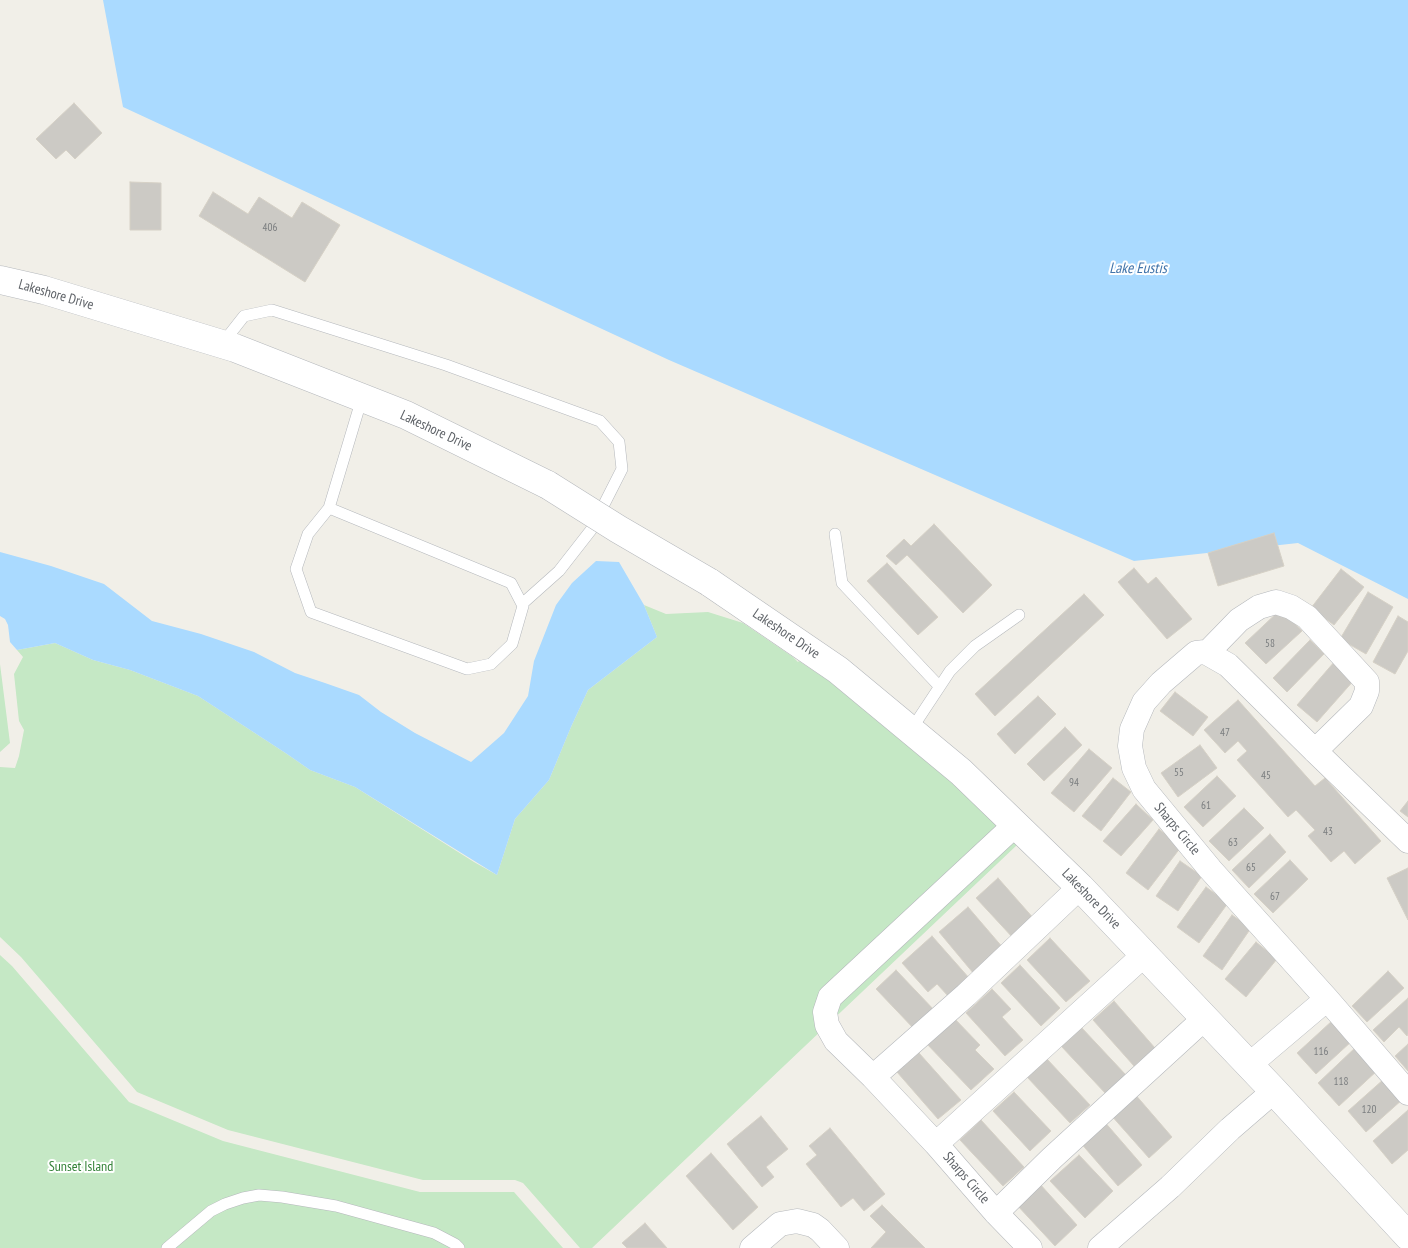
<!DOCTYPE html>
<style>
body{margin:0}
canvas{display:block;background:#f1efe8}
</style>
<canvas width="1408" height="1248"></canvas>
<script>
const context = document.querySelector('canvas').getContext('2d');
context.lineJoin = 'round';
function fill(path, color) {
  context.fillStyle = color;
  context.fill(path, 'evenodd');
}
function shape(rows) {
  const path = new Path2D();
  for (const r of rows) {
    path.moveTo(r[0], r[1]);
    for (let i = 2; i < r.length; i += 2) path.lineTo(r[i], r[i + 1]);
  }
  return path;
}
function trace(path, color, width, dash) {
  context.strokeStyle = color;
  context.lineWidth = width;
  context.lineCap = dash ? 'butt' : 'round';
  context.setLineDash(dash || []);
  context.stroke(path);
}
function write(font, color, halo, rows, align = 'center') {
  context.font = font + ' "PT Sans Narrow",sans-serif';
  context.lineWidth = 4;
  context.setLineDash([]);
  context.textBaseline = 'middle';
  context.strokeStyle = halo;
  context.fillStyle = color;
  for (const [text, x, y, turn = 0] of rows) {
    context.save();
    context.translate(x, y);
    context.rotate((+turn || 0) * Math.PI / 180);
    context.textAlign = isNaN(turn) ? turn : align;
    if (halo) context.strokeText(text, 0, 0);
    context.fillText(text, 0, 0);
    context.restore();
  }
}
const green = shape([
 [644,605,666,614,708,612,743,623,793,657,798,662,799,661,829,681,951,782,1017,845,592,1248,580,1248,523,1183,515,1180,423,1180,228,1130,137,1092,21,957,0,937,0,767,15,768,19,756,24,730,19,721,14,674,23,657,17,650,55,643,93,660,130,670,198,696,287,754,310,770,355,787,474,862,497,875,515,819,549,780,571,727,588,690,657,637],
 [0,664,10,743,0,752],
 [0,955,12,966,129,1102,223,1141,420,1192,514,1192,563,1248,0,1248]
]);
const water = shape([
 [103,0,1408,0,1408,599,1298,543,1134,561,669,360,123,107],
 [0,552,51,566,104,584,152,621,201,634,254,652,295,673,325,683,359,695,381,712,415,733,471,762,504,733,528,696,534,661,556,605,572,583,596,561,619,562,644,605,657,637,588,690,571,727,549,780,515,819,497,875,355,787,310,770,287,754,198,696,130,670,93,660,55,643,17,650,10,642,8,625,5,619,0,616]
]);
const building = shape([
 [74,103,102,133,75,159,66,150,56,159,36,139,74,103],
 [130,182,161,183,161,230,130,230,130,182],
 [213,192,248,214,259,197,292,218,302,202,340,225,305,282,199,216,213,192],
 [934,524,992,585,963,613,907,555,896,565,886,556,904,539,911,546,934,524],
 [1274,533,1284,566,1218,586,1208,553,1274,533],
 [887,563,938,617,918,635,867,581,887,563],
 [1134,568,1148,584,1156,577,1192,619,1167,639,1118,582,1134,568],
 [1341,569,1364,587,1334,625,1311,608,1341,569],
 [1368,592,1393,607,1366,654,1340,639,1368,592],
 [1084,594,1104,615,995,716,975,694,1084,594],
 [1281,609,1302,631,1266,664,1245,643,1281,609],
 [1398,616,1408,622,1408,651,1395,674,1373,662,1398,616],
 [1310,640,1324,654,1287,692,1273,678,1310,640],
 [1335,661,1355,679,1317,722,1297,705,1335,661],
 [1175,692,1208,717,1193,736,1160,711,1175,692],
 [1038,696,1056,714,1015,754,997,734,1038,696],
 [1238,700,1315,786,1325,778,1381,841,1355,864,1344,851,1331,862,1308,836,1315,830,1296,810,1288,817,1237,760,1247,751,1238,741,1225,753,1204,730,1238,700],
 [1065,727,1082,745,1044,781,1027,764,1065,727],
 [1200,745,1217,768,1178,797,1161,773,1200,745],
 [1089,749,1112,768,1074,812,1051,793,1089,749],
 [1217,776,1236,796,1203,827,1184,807,1217,776],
 [1113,778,1131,792,1101,831,1082,816,1113,778],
 [1408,801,1408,817,1400,811,1408,801],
 [1136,804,1153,820,1121,856,1103,841,1136,804],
 [1244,808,1264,828,1229,861,1209,841,1244,808],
 [1159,829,1181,847,1148,890,1126,873,1159,829],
 [1270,834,1286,852,1249,888,1232,870,1270,834],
 [1290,860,1308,879,1273,913,1254,894,1290,860],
 [1180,861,1202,876,1178,911,1156,896,1180,861],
 [1408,868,1408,920,1387,878,1408,868],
 [998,878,1035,920,1014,939,976,898,998,878],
 [1206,887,1228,903,1199,943,1177,927,1206,887],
 [968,907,1004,949,974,974,939,932,968,907],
 [1232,915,1251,928,1222,970,1203,956,1232,915],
 [932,936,970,979,949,997,937,984,928,992,902,963,932,936],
 [1050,938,1090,981,1066,1002,1027,960,1050,938],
 [1256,942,1277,959,1246,997,1225,979,1256,942],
 [1020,965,1060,1008,1041,1026,1001,983,1020,965],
 [896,970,936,1012,916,1031,876,989,896,970],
 [1388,971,1404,988,1367,1022,1352,1006,1388,971],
 [992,989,1011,1009,1002,1017,1023,1040,1005,1056,966,1013,992,989],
 [1408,998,1408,1034,1407,1036,1399,1027,1384,1042,1373,1030,1408,998],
 [1114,1001,1155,1048,1134,1066,1093,1020,1114,1001],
 [952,1016,980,1045,975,1050,994,1069,971,1090,925,1042,952,1016],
 [1333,1020,1352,1041,1316,1074,1297,1053,1333,1020],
 [1081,1027,1126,1075,1106,1094,1061,1046,1081,1027],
 [1408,1044,1408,1071,1395,1056,1408,1044],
 [1357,1046,1379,1069,1339,1106,1318,1083,1357,1046],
 [919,1053,961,1100,938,1119,897,1072,919,1053],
 [1047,1059,1090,1105,1070,1123,1027,1077,1047,1059],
 [1384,1079,1403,1099,1366,1132,1348,1111,1384,1079],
 [1014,1092,1051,1131,1030,1151,993,1111,1014,1092],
 [1134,1093,1172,1137,1149,1158,1110,1114,1134,1093],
 [1408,1110,1408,1150,1392,1164,1373,1141,1408,1110],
 [761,1116,788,1149,766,1167,774,1177,762,1187,727,1144,761,1116],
 [981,1120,1024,1167,1003,1186,960,1140,981,1120],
 [1103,1120,1142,1165,1118,1186,1079,1141,1103,1120],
 [830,1128,885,1194,864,1211,853,1198,841,1207,806,1164,817,1155,809,1146,830,1128],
 [711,1153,758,1207,733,1230,686,1176,711,1153],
 [1079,1155,1113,1191,1085,1218,1050,1181,1079,1155],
 [1039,1183,1077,1225,1055,1246,1016,1204,1039,1183],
 [882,1205,925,1248,871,1248,886,1232,870,1216,882,1205],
 [645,1223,667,1248,627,1248,622,1243,645,1223]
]);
const service = shape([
 [222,344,244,316,272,310,446,365,600,421,619,442,622,469,591,530,559,571,522,604],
 [329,508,511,583,523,606,512,644,491,664,467,669,311,612,296,569,308,534,329,508,362,398],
 [835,534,842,583,939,686],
 [911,730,950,671,975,646,1019,615],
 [167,1248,211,1211,225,1204,243,1198,259,1195,282,1197,336,1206,434,1233,455,1244,459,1248]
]);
const minor = shape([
 [1207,653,1239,620,1259,607,1276,602,1291,607,1307,617,1367,682,1367,691,1361,706,1315,751],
 [1016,824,830,997,825,1012,827,1025,836,1041,873,1077,936,1144,996,1213,1030,1248],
 [1408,841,1315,751,1228,665,1207,653,1205,652,1196,653,1161,683,1144,702,1132,729,1130,746,1134,768,1144,789,1210,869,1327,999,1408,1093],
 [1249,1065,1327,999],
 [873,1077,966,995,1080,887],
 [936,1144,1144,955],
 [996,1213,1052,1158,1205,1018],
 [752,1248,780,1224,797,1221,813,1225,820,1230,837,1248],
 [1100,1248,1170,1187,1230,1129,1274,1091]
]);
const tertiary = shape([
 [0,280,44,290,235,348,406,415,548,485],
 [709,582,838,670,961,772,1080,887,1274,1091,1408,1236]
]);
const tertiaryBridge = shape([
 [548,485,618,529,709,582]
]);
const numberNames = [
 ["406",270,228],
 ["58",1270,644],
 ["47",1225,733],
 ["55",1179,773],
 ["45",1266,776],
 ["94",1074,783],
 ["61",1206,806],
 ["43",1328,832],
 ["63",1233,843],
 ["65",1251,868],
 ["67",1275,897],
 ["116",1321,1052],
 ["118",1341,1082],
 ["120",1369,1110]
];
const streetNames = [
 ["Lakeshore Drive",56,295,16],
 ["Lakeshore Drive",436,431,25],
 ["Lakeshore Drive",786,634,34],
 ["Sharps Circle",1177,829,50],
 ["Lakeshore Drive",1091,899,46],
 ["Sharps Circle",966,1178,49]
];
const parkNames = [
 ["Sunset Island",81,1167]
];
const waterNames = [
 ["Lake Eustis",1138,269]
];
fill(green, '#c5e8c5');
fill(water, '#aadaff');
fill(building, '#cccac5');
trace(building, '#d6d1c6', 1);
trace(service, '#b5b8bc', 12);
trace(minor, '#b5b8bc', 25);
trace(tertiary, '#b5b8bc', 29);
trace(service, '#fff', 11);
trace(minor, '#fff', 24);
trace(tertiary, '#fff', 28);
trace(tertiaryBridge, '#b5b8bc', 29, []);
trace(tertiaryBridge, '#fff', 28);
write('11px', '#7a7d7f', null, numberNames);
write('14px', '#5f6368', '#fff', streetNames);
write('14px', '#348238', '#fff', parkNames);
write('italic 15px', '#4174aa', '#fff', waterNames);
</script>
